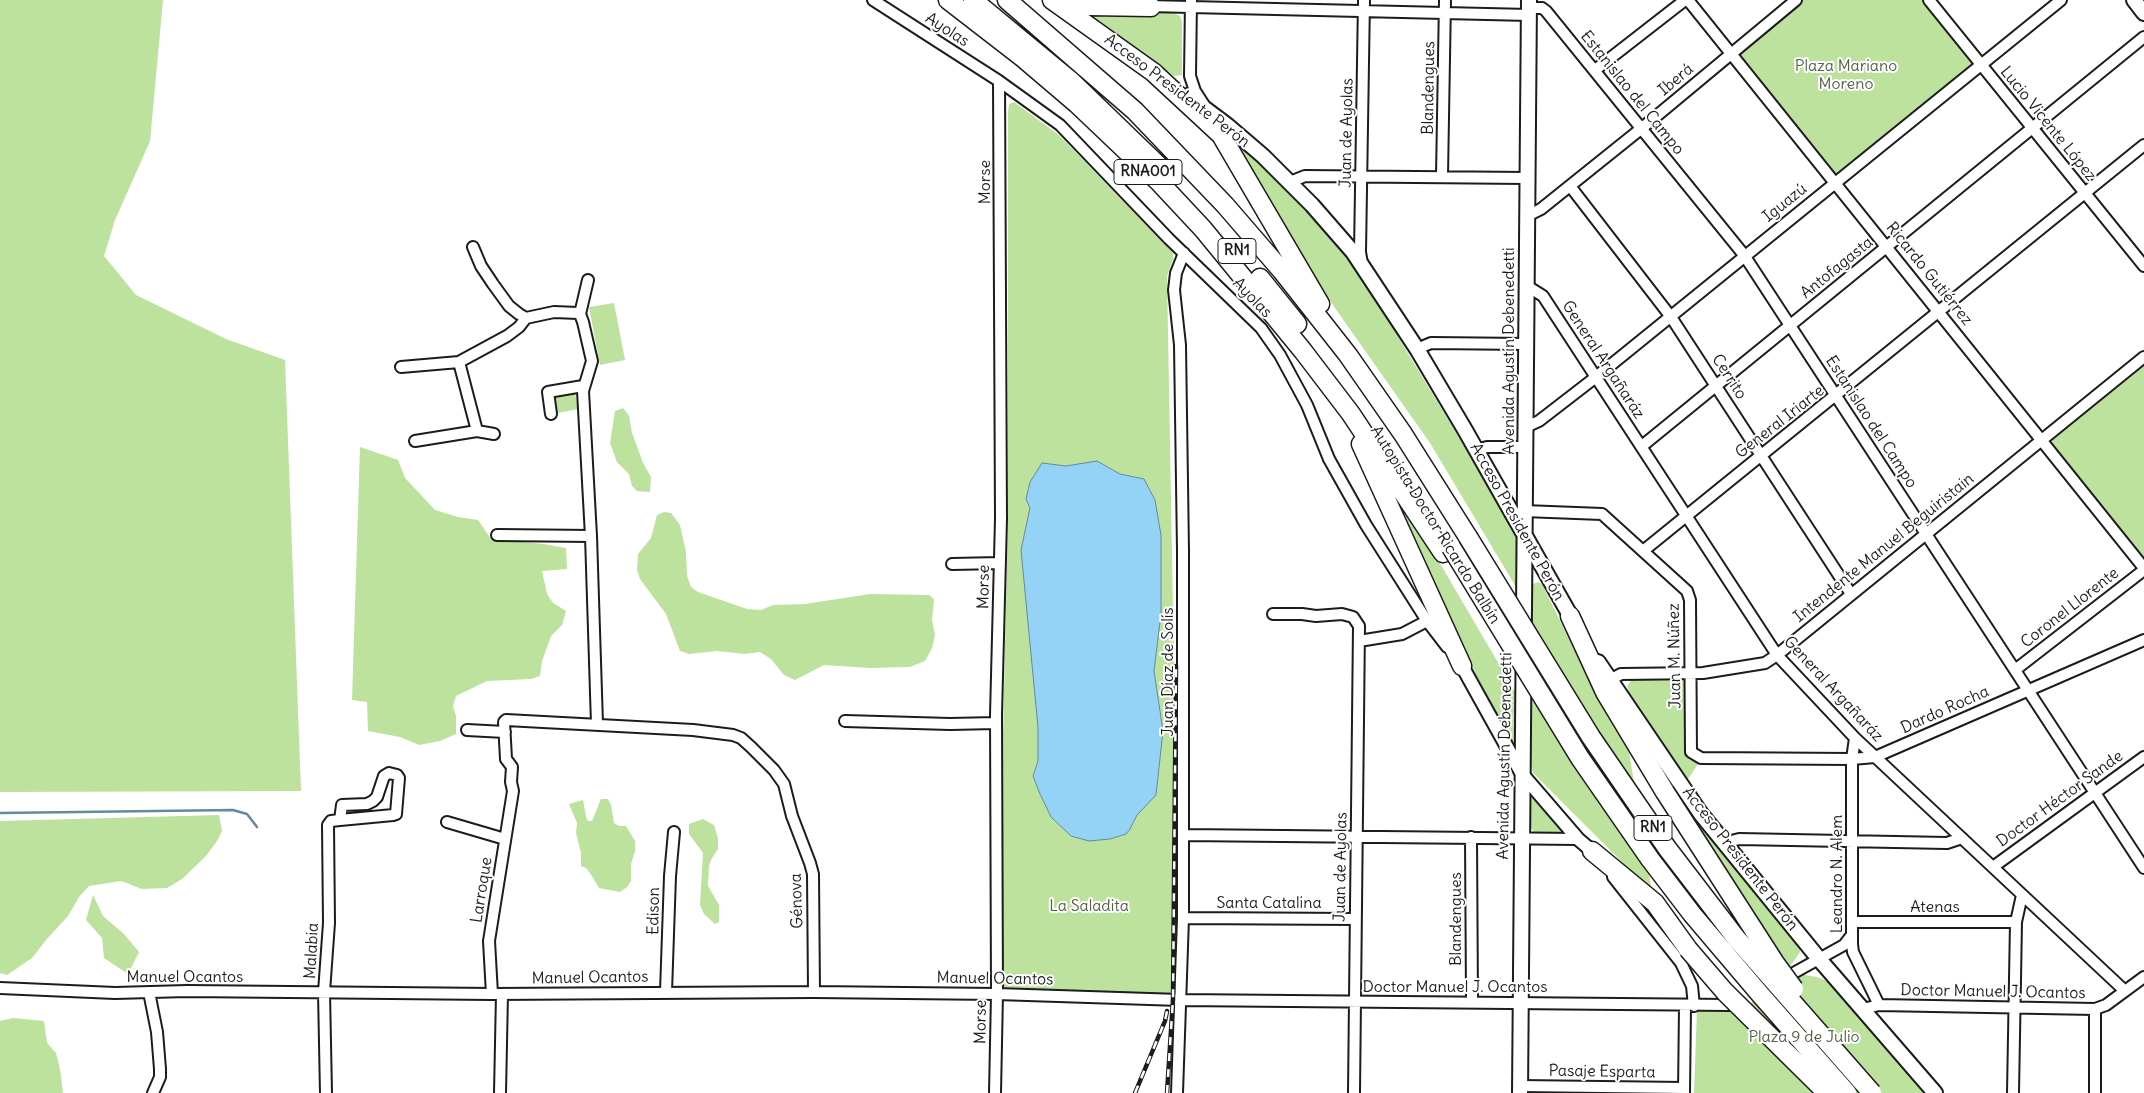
<!DOCTYPE html>
<meta charset="utf-8">
<style>
body{margin:0}
canvas{display:block;background:#fff}
</style>
<canvas width="2144" height="1093"></canvas>
<script>
const context = document.querySelector('canvas').getContext('2d');
context.lineJoin = 'round';
function fill(path, color) {
  context.fillStyle = color;
  context.fill(path, 'evenodd');
}
function shape(rows) {
  const path = new Path2D();
  for (const r of rows) {
    path.moveTo(r[0], r[1]);
    for (let i = 2; i < r.length; i += 2) path.lineTo(r[i], r[i + 1]);
  }
  return path;
}
function trace(path, color, width, dash) {
  context.strokeStyle = color;
  context.lineWidth = width;
  context.lineCap = dash ? 'butt' : 'round';
  context.setLineDash(dash || []);
  context.stroke(path);
}
function write(font, color, halo, rows, align = 'center') {
  context.font = font + ' Delius,sans-serif';
  context.lineWidth = 4;
  context.setLineDash([]);
  context.textBaseline = 'middle';
  context.strokeStyle = halo;
  context.fillStyle = color;
  for (const [text, x, y, turn = 0] of rows) {
    context.save();
    context.translate(x, y);
    context.rotate((+turn || 0) * Math.PI / 180);
    context.textAlign = isNaN(turn) ? turn : align;
    if (halo) context.strokeText(text, 0, 0);
    context.fillText(text, 0, 0);
    context.restore();
  }
}
const green = shape([
 [0,0,163,0,150,141,115,220,104,256,136,295,226,339,285,360,301,791,0,792],
 [1796,0,1929,0,1981,65,1835,182,1731,53],
 [1091,12,1171,12,1180,16,1182,22,1182,75,1174,76,1091,15],
 [1014,102,1059,135,1173,253,1173,259,1167,276,1180,1000,997,994,1008,518,1008,112,1009,104],
 [1232,137,1299,204,1355,266,1518,535,1516,587,1430,443,1316,281],
 [614,303,625,360,600,365,589,307],
 [2144,357,2144,568,2042,440],
 [575,393,578,409,558,413,555,396],
 [623,408,629,416,632,433,643,463,651,477,650,492,637,491,632,486,629,474,617,462,610,443,615,411],
 [360,447,398,460,405,478,435,510,458,517,478,520,491,539,544,544,566,548,567,569,542,571,547,594,553,603,566,611,562,625,551,636,542,661,540,676,531,679,487,681,456,696,453,706,456,716,456,734,440,741,419,745,400,737,368,731,367,702,352,700],
 [1371,458,1428,543,1517,695,1517,743,1512,743,1493,710],
 [664,512,671,513,680,525,686,552,687,576,691,587,698,592,747,609,761,610,773,605,805,604,870,594,929,595,934,599,932,620,935,635,932,648,925,661,910,667,870,668,824,665,795,680,784,675,771,659,760,652,744,654,717,651,689,654,680,651,666,614,640,579,637,570,638,554,651,538,657,515],
 [1538,582,1542,584,1591,684,1629,752,1652,892,1533,773,1529,761,1531,587,1533,584],
 [1633,678,1681,679,1685,681,1687,686,1685,754,1690,760,1697,761,1698,764,1686,782,1629,693,1627,686],
 [1534,797,1567,832,1534,832,1531,828,1529,799],
 [1676,797,1717,840,1800,943,1800,952,1789,968],
 [601,799,608,799,611,805,614,823,619,826,626,826,635,841,635,851,631,864,631,881,627,887,620,892,599,888,590,873,586,868,581,866,581,853,576,833,577,823,569,804,583,800,586,817,588,821,592,821],
 [219,815,222,831,217,841,206,856,182,879,167,888,142,889,121,881,89,886,79,897,68,916,46,940,32,958,7,975,0,973,0,821],
 [703,819,714,825,718,839,718,849,712,858,709,865,708,886,719,905,719,922,715,924,704,914,700,905,703,853,689,834,689,824],
 [93,895,103,916,124,934,139,952,128,974,104,958,102,938,86,920],
 [1799,974,1817,977,1835,984,1923,1093,1694,1093,1697,1010,1732,1011,1749,1004],
 [13,1018,44,1021,47,1043,56,1053,60,1069,63,1093,0,1093,0,1021]
]);
const water = shape([
 [1097,461,1120,474,1144,479,1155,500,1161,535,1161,614,1154,671,1163,731,1156,795,1137,815,1130,829,1126,834,1110,839,1089,841,1071,836,1051,817,1040,794,1033,776,1038,761,1038,727,1021,550,1030,508,1026,499,1030,482,1042,463,1066,466,1097,461]
]);
const stream = shape([
 [0,813,233,810,247,814,257,827]
]);
const minor = shape([
 [873,0,999,81,1060,125,1169,239,1261,328,1280,355,1307,405,1329,459,1366,525,1427,621,1447,647],
 [1688,0,2144,568],
 [1929,0,2144,266],
 [1191,1,1190,76,1195,91,1204,105],
 [1148,6,1529,15],
 [1529,8,1542,8,1546,11,1744,255,2144,868],
 [1595,70,1685,0],
 [1442,176,1445,0],
 [1290,182,1305,176,1527,178],
 [1570,186,1671,317,1851,594],
 [1527,216,1541,209,1642,128,1796,0],
 [473,247,481,266,493,284,509,306,519,314,526,318,554,312,578,313,580,314,583,322,592,361,583,391,591,536,597,724],
 [1362,264,1360,252,1364,0],
 [1527,286,1543,296,1777,655,1855,738,2125,991],
 [580,314,588,280],
 [1417,349,1431,343,1527,344],
 [401,367,459,362],
 [551,414,548,392,583,386],
 [1526,427,1539,421,1596,377,2061,0],
 [477,431,459,362,507,336,519,327,526,318],
 [415,441,477,431,494,434],
 [1642,446,2144,37],
 [1477,450,1487,447,1525,447],
 [1524,511,1602,514,1687,591,1690,600,1691,752,1701,758,1852,759,1875,757,2144,640],
 [497,535,591,536],
 [1643,551,2144,145],
 [952,564,1000,563],
 [1273,614,1302,614,1316,616,1342,614,1353,617,1359,626,1354,1093],
 [1359,641,1402,634,1427,621],
 [2015,670,2144,570],
 [1610,680,1621,674,1703,673,1765,663,1777,655,2144,357],
 [845,721,950,724,996,723],
 [467,730,505,732],
 [1855,738,1852,759,1852,944,1853,952,1879,1005],
 [447,822,505,839],
 [1184,835,1578,839],
 [1471,837,1472,1001],
 [1724,843,1739,839,1947,843,1962,838],
 [1993,867,2144,757],
 [1613,877,1681,963,1692,986,1694,1006],
 [1183,918,1355,919],
 [1853,922,2016,922],
 [1790,975,1844,945,1851,936],
 [0,988,115,993,187,991,492,994,814,992,997,994,1180,1000,1730,1005],
 [149,992,157,1032,160,1069,160,1077,153,1093],
 [666,992,670,876,674,832],
 [492,994,489,941,513,791,511,782,512,767,506,759,504,722,506,720,693,730,733,735,741,738,751,747,774,770,784,784,792,816,810,863,813,874,814,992],
 [1863,1009,1879,1005,2095,1009,2106,1005,2144,977],
 [1520,1086,1684,1088],
 [326,1093,324,992,329,923,328,825,331,821,340,820,393,815,396,814,399,778,397,775,389,773,384,776,377,797,373,801,367,804,342,805,340,820],
 [500,1093,502,994],
 [995,1093,997,994,996,715,1001,519,999,81],
 [1177,1093,1183,918,1183,551,1180,345,1174,290,1176,273,1184,253],
 [1684,1093,1685,1006],
 [2013,1093,2016,922,2022,895],
 [2095,1093,2095,1009]
]);
const tertiary = shape([
 [1462,666,1522,774,1578,839,1592,851]
]);
const secondary = shape([
 [2134,0,2144,13],
 [1188,96,1228,126,1263,156,1312,205,1353,252,1417,349,1465,430,1575,624],
 [1598,662,1701,814,1819,959,1935,1093],
 [1520,1093,1529,0]
]);
const motorway = shape([
 [948,0,1023,58,1077,104,1160,183,1203,229,1303,351,1351,414,1443,553],
 [973,0,1072,82,1162,169],
 [1007,0,1135,111,1225,205,1282,271,1348,355,1403,434,1468,537],
 [1052,0,1153,72,1221,135,1320,304],
 [1063,0,1089,6,1151,7],
 [1260,278,1297,324],
 [1361,444,1462,666],
 [1570,616,1605,692,1665,792],
 [1592,851,1655,903,1688,949]
]);
const rail = shape([
 [1135,1093,1165,1021,1167,1011],
 [1167,1093,1173,999,1176,666]
]);
const motorwayBridge = shape([
 [1468,537,1591,737,1667,848,1736,938,1872,1093],
 [1451,547,1580,758,1650,859,1692,914,1759,993,1847,1093],
 [1665,792,1775,963,1794,989],
 [1688,949,1725,992,1827,1093]
]);
const shields = [
 [1148,172,68],
 [1237,251,38],
 [1653,828,38]
];
const shieldNames = [
 ["RNA001",1148,172],
 ["RN1",1237,251],
 ["RN1",1653,828]
];
const streetNames = [
 ["Ayolas",947,30,33],
 ["Iberá",1676,80,-40],
 ["Blandengues",1429,88,-89],
 ["Acceso Presidente Perón",1177,91,37],
 ["Estanislao del Campo",1632,93,51],
 ["Lucio Vicente López",2048,124,51],
 ["Juan de Ayolas",1347,133,-89],
 ["Morse",985,182,-90],
 ["Iguazú",1785,203,-39],
 ["Antofagasta",1837,268,-39],
 ["Ricardo Gutiérrez",1929,274,51],
 ["Ayolas",1252,298,46],
 ["Avenida Agustín Debenedetti",1509,351,-90],
 ["General Argañaráz",1603,360,57],
 ["Cerrito",1729,377,57],
 ["General Iriarte",1780,422,-38],
 ["Estanislao del Campo",1871,422,57],
 ["Acceso Presidente Perón",1517,522,61],
 ["Autopista Doctor Ricardo Balbín",1435,525,58],
 ["Intendente Manuel Beguiristain",1884,548,-39],
 ["Morse",984,587,-89],
 ["Coronel Llorente",2070,608,-38],
 ["Juan M. Núñez",1675,656,-91],
 ["Juan Díaz de Solís",1168,672,-90],
 ["General Argañaráz",1833,689,47],
 ["Dardo Rocha",1945,710,-24],
 ["Avenida Agustín Debenedetti",1505,756,-89],
 ["Doctor Héctor Sande",2060,799,-36],
 ["Acceso Presidente Perón",1740,859,52],
 ["Juan de Ayolas",1341,867,-89],
 ["Leandro N. Alem",1837,874,-90],
 ["Larroque",482,890,-81],
 ["Génova",797,901,-92],
 ["Santa Catalina",1269,903],
 ["Atenas",1935,907],
 ["Edison",654,911,-89],
 ["Blandengues",1456,919,-90],
 ["Malabia",312,951,-87],
 ["Manuel Ocantos",185,977],
 ["Manuel Ocantos",590,978,-1],
 ["Manuel Ocantos",995,979,1],
 ["Doctor Manuel J. Ocantos",1455,987],
 ["Doctor Manuel J. Ocantos",1993,992,1],
 ["Morse",981,1022,-89],
 ["Pasaje Esparta",1602,1072,1]
];
const parkNames = [
 ["Plaza Mariano",1846,66],
 ["Moreno",1846,84],
 ["La Saladita",1089,906],
 ["Plaza 9 de Julio",1804,1037]
];
fill(green, '#bce29d');
fill(water, '#95d3f6');
trace(water, '#658a9f', 1);
trace(stream, '#658a9f', 2.5);
trace(minor, '#1c1c1c', 14);
trace(tertiary, '#1c1c1c', 16);
trace(secondary, '#1c1c1c', 18);
trace(motorway, '#1c1c1c', 21);
trace(minor, '#fff', 10);
trace(tertiary, '#fff', 12);
trace(secondary, '#fff', 14);
trace(motorway, '#fff', 18);
trace(rail, '#1c1c1c', 4.5);
trace(rail, '#fff', 2.5, [8]);
trace(motorwayBridge, '#1c1c1c', 21, []);
trace(motorwayBridge, '#fff', 18);
for (const [x, y, w] of shields) {
  const box = new Path2D();
  box.roundRect(x - w / 2, y - 12.5, w, 25, 4);
  context.fillStyle = '#fff';
  context.fill(box);
  trace(box, '#1c1c1c', 1);
}
write('bold 15px', '#1c1c1c', null, shieldNames);
write('16px', '#1c1c1c', '#fff', streetNames);
write('16px', '#546149', '#fff', parkNames);
</script>
